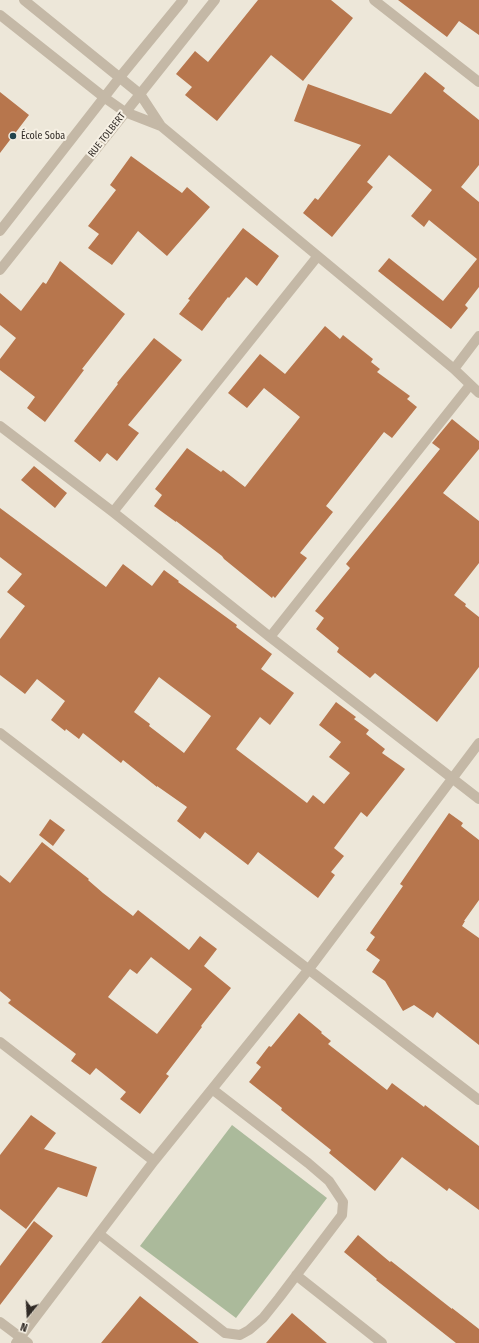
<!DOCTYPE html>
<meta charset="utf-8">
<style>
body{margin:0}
#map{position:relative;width:479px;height:1343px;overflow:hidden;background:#ede7d9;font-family:"Fira Sans Condensed",sans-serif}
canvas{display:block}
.north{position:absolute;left:8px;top:1295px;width:40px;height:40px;-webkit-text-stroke:3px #f6f0e4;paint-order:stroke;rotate:198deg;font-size:11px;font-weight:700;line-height:16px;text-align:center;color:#312b26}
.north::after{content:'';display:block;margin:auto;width:14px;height:18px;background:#312b26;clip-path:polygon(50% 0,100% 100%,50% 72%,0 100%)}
</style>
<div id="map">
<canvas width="479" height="1343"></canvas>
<div class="north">N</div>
</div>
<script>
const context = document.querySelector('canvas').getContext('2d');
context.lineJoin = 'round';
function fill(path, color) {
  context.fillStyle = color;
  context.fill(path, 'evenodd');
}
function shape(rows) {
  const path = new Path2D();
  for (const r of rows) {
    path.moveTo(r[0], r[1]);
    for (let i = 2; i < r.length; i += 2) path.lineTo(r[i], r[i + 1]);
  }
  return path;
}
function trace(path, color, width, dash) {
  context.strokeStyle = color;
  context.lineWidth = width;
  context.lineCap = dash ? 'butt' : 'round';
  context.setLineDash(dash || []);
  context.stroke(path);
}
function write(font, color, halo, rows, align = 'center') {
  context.font = font + ' "Fira Sans Condensed",sans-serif';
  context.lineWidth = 4;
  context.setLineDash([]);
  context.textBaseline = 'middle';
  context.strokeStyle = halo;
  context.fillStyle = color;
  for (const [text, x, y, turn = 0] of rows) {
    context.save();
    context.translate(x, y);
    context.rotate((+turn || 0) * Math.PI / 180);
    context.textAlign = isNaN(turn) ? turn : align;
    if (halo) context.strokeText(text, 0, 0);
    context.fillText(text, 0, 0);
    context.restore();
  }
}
const green = shape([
 [232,1125,327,1198,236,1318,140,1246]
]);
const building = shape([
 [258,0,331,0,353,18,303,81,271,55,217,121,185,95,192,87,176,74,195,51,208,62],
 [398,0,479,0,479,35,459,21,447,37],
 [425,72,445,88,443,91,479,120,479,165,461,187,479,202,479,287,465,305,468,308,451,329,378,271,389,258,443,301,477,259,429,220,424,227,411,216,432,190,389,155,367,182,373,187,332,237,303,213,315,198,318,200,361,145,294,121,308,84,391,114],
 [0,92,29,115,0,153],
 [131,156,182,193,187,187,210,207,167,256,138,231,112,265,88,248,99,234,88,226,116,190,110,185],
 [243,228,279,256,257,286,246,277,229,298,228,297,202,331,179,314,190,300,188,299],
 [60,261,125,314,82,369,84,370,45,422,27,408,35,397,0,370,0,359,16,338,0,325,0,293,21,311,43,282,46,284],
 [325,326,340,339,343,335,373,359,371,362,380,369,377,372,410,396,407,399,417,407,392,438,384,432,326,506,333,512,300,553,307,558,275,598,273,596,272,598,224,559,222,556,176,521,176,522,154,506,162,495,155,489,187,448,221,472,223,470,245,487,300,417,264,388,247,408,228,393,260,354,285,374],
 [154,338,182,360,128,425,139,433,117,461,107,453,100,462,74,441,118,384,117,383],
 [452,419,479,441,479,449,443,493,479,521,479,563,454,595,466,604,465,606,479,617,479,667,437,722,375,673,370,678,337,652,339,648,316,629,324,618,315,611,350,568,346,564,440,449,432,443],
 [34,466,67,493,55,508,21,480],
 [0,508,106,587,123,564,152,586,164,570,179,581,178,582,237,625,236,627,272,654,261,669,294,693,270,725,260,717,236,749,307,803,313,795,324,804,350,773,329,757,341,742,319,725,336,702,356,717,354,719,369,730,366,734,385,749,382,753,405,769,367,817,361,812,334,848,344,856,331,872,335,875,318,898,258,852,248,865,205,832,200,839,177,821,187,807,157,786,157,787,123,760,121,763,83,733,79,739,66,729,65,731,51,720,65,701,37,679,25,694,0,675,0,639,25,606,7,592,22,574,0,557],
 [159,677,211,716,184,753,149,726,150,724,134,712],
 [449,813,463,823,461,826,479,840,479,900,464,921,465,921,462,926,479,938,479,1045,437,1012,433,1018,414,1005,403,1011,385,981,372,972,380,960,366,950,375,937,370,933,403,886,400,884],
 [50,819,65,830,53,846,39,835],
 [42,842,89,879,88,880,103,893,133,916,138,910,189,950,200,936,217,949,204,966,231,988,201,1026,202,1027,166,1074,169,1076,140,1114,120,1099,126,1092,96,1068,90,1075,71,1061,76,1054,8,1003,11,1000,0,991,0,875,10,883],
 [151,957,192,989,157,1034,108,997,130,969,137,974],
 [299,1013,322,1032,321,1033,331,1041,328,1044,387,1090,392,1083,424,1107,425,1105,479,1146,479,1210,449,1188,447,1191,402,1157,375,1191,329,1153,331,1150,281,1110,282,1108,249,1082,261,1067,256,1063,269,1046,271,1047],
 [31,1115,56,1133,44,1149,97,1167,87,1197,58,1187,26,1229,0,1209,0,1155],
 [34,1221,53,1236,0,1305,0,1266],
 [358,1235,390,1262,391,1261,452,1309,452,1308,479,1329,479,1343,456,1343,376,1280,377,1279,344,1252],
 [140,1296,199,1343,101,1343],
 [292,1313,327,1343,266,1343]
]);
const minor = shape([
 [24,0,140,94,161,126,454,369,479,393],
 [374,0,479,82],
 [0,15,105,98,125,112,161,126],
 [0,231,120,77,183,0],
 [0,270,215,0],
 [454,369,479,336],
 [0,426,113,512,270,637,479,799],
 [113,512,317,257],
 [270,637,470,385],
 [0,733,479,1100],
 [0,1042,154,1161],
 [99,1234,225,1333,240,1335,249,1330,263,1318,279,1298,342,1215,343,1202,329,1181,308,1163,212,1089],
 [296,1275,382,1343],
 [0,1322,28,1343],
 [16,1343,154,1161,309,969,479,743]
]);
const markers = [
 [13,136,4,"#21444d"]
];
const streetNames = [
 ["RUE TOLBERT",107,135,-52]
];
const poiNames = [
 ["École Soba",21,136]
];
fill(green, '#abba9b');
fill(building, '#b7764d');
trace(minor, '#c4b8a6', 10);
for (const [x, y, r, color] of markers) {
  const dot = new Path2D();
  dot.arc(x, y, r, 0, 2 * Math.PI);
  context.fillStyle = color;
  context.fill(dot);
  trace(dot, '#f6f0e4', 1.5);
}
write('10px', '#312b26', '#f6f0e4', streetNames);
write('10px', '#312b26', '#f6f0e4', poiNames, 'left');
</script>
